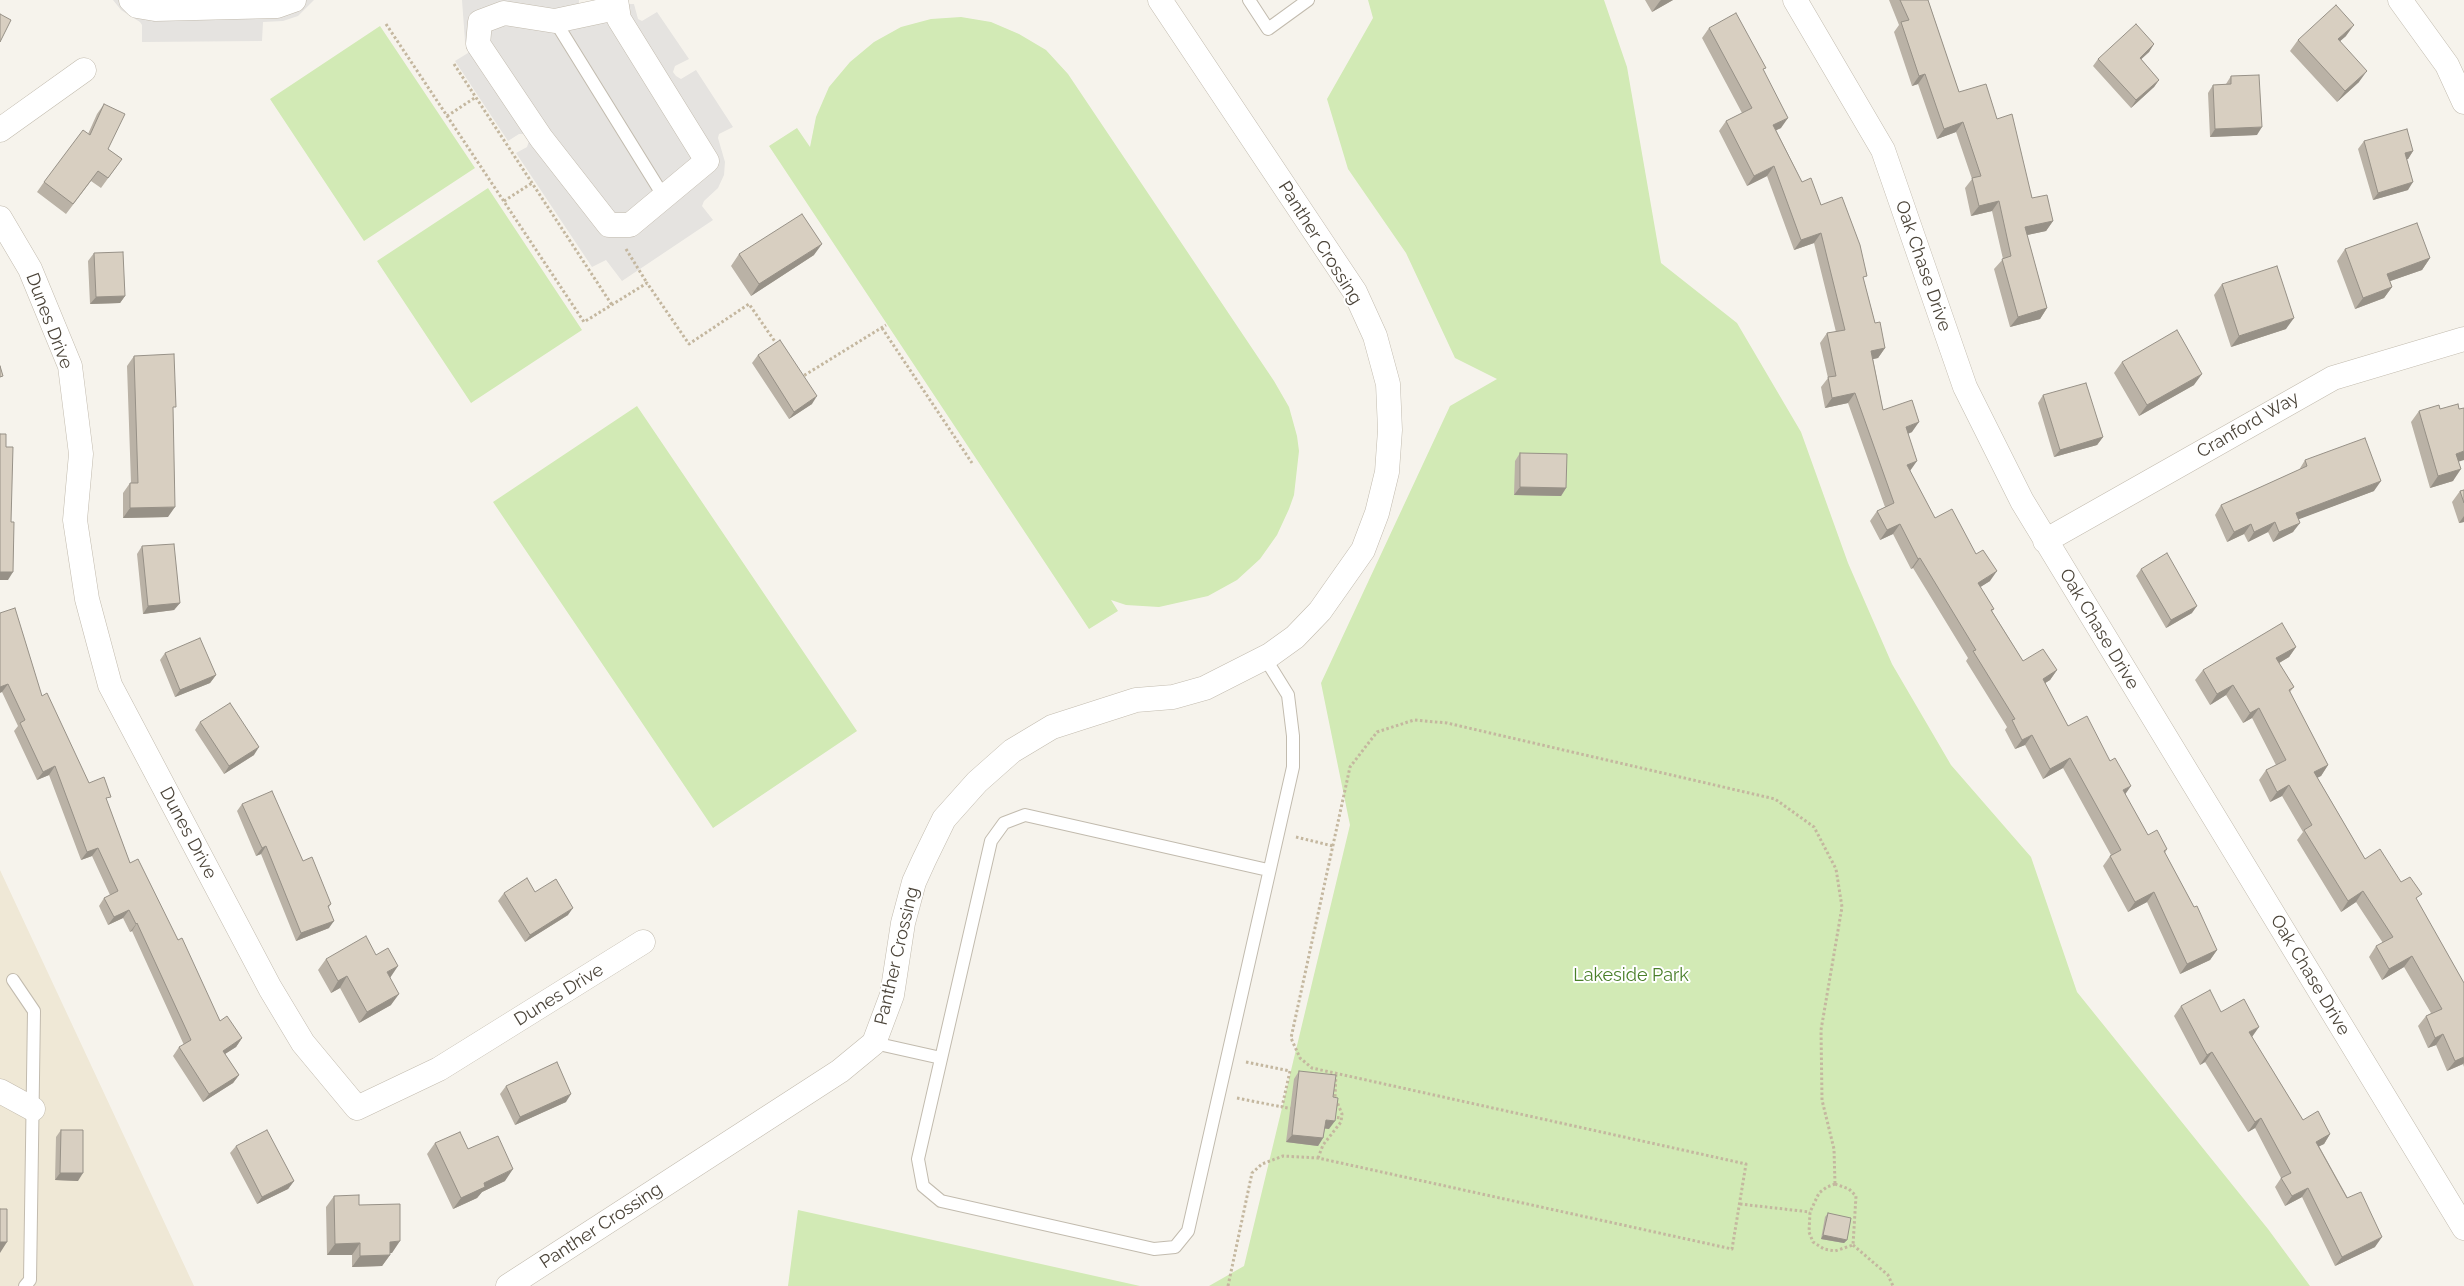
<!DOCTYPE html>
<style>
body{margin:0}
canvas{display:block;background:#f6f3ec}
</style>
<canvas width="2464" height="1286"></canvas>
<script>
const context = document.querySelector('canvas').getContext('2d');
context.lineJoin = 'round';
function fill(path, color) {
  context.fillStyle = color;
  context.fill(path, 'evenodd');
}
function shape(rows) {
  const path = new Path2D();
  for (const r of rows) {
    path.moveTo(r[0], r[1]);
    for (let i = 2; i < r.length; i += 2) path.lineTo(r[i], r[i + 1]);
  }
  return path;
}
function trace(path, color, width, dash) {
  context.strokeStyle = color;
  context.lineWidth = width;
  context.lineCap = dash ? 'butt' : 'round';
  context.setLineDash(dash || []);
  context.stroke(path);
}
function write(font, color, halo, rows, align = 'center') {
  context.font = font + ' Raleway,sans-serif';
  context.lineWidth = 4;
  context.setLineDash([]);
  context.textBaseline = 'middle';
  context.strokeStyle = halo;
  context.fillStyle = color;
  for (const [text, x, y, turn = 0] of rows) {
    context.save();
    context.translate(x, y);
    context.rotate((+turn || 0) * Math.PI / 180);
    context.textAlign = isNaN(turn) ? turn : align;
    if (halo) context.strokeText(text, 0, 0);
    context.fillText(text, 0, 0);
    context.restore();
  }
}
const education = shape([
 [0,870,194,1286,0,1286]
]);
const green = shape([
 [1368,0,1604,0,1627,67,1661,263,1737,323,1801,432,1848,563,1892,664,1951,765,2031,857,2077,992,2268,1229,2310,1286,1209,1286,1244,1266,1350,825,1321,683,1450,406,1497,379,1455,358,1406,253,1348,169,1327,99,1373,18],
 [961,17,991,22,1019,34,1046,50,1068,74,1274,381,1289,407,1297,436,1299,451,1294,495,1289,509,1277,535,1260,559,1237,580,1208,596,1159,607,1126,605,1111,600,1118,611,1089,629,769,146,797,128,810,147,816,117,829,87,850,62,874,42,901,27,931,19],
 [380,26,475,168,364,241,270,99],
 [488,188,582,330,471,403,377,261],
 [637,406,857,731,713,828,493,502],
 [798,1210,1140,1286,788,1286]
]);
const parking = shape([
 [113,0,314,0,298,16,283,21,263,22,262,41,142,42,142,25,140,22,121,10],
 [462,0,579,0,579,5,634,4,638,19,642,21,657,12,689,59,675,66,673,72,676,76,681,79,696,70,733,127,719,134,718,138,725,162,724,175,718,188,704,201,702,206,713,220,622,281,606,260,592,267,516,153,527,147,529,141,526,134,519,134,508,141,455,61,468,53,469,49,465,41]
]);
const path = shape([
 [386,24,584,322,647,283,689,344,749,304,778,346],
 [454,64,612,305],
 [447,116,476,97],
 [504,201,532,183],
 [626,249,647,283],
 [882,328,972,463],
 [800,378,886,325],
 [1296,837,1333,846],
 [1246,1062,1290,1071,1282,1107,1294,1109],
 [1237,1098,1282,1107],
 [1332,1117,1341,1118],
 [1318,1158,1323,1145,1341,1122,1342,1114,1335,1097,1336,1073],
 [1835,1184,1849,1189,1856,1196,1853,1245,1835,1251,1824,1249,1813,1242,1809,1232,1810,1212,1819,1193,1827,1187,1835,1184],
 [1740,1204,1810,1212],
 [1853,1245,1888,1275,1893,1286],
 [1228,1286,1252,1173,1262,1164,1283,1156,1318,1158,1732,1249,1746,1164,1312,1068,1300,1058,1291,1038,1350,767,1377,732,1414,720,1447,723,1775,799,1814,827,1836,869,1842,907,1821,1030,1822,1100,1834,1149,1835,1184]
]);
const service = shape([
 [1249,0,1268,29,1308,0],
 [555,21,664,197],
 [1265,658,1288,695,1293,736,1293,767,1188,1231,1175,1247,1154,1249,941,1201,923,1186,918,1159,991,841,1004,823,1025,815,1268,870],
 [13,980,34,1011,30,1280,25,1286],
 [874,1043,941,1058]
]);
const minor = shape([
 [131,0,137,6,155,9,277,6,294,0],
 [616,0,619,19,707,161,630,225,609,225,541,138,478,44,480,22,504,13,555,21,616,8],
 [1795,0,1883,150,1965,387,2022,501,2464,1228],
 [2400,0,2447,65,2464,102],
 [0,130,84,70],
 [0,218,30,269,70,366,81,454,75,520,87,599,110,685,270,988,303,1043,357,1108,439,1069,643,942],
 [2045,541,2333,378,2464,339],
 [0,1091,33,1109],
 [508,1286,840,1071,874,1043,892,995,903,923,914,882,924,860,944,819,977,782,1012,751,1052,727,1136,700,1173,697,1205,688,1270,655,1295,637,1320,611,1363,550,1377,513,1387,472,1390,430,1388,384,1375,336,1355,292,1160,0]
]);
const wall = shape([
 [1645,0,1673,0,1652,12],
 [1889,0,1928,0,1959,92,1997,119,2032,198,2053,221,2046,231,2027,235,2047,308,2040,319,2010,327,1994,269,2003,259,1992,211,1971,216,1965,188,1972,179,1956,132,1937,139,1918,84,1912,86,1894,32,1899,25],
 [1709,28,1764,71,1781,128,1776,130,1802,182,1821,205,1864,281,1875,323,1885,348,1878,358,1873,359,1883,410,1912,432,1908,434,1910,471,1935,518,1990,581,1980,587,1994,609,1992,611,2023,661,2057,670,2050,680,2045,683,2068,726,2125,794,2148,835,2167,849,2165,853,2217,950,2210,960,2180,974,2147,902,2128,912,2103,866,2110,856,2111,855,2063,768,2043,779,2025,745,2015,749,2005,730,2007,727,1966,661,1968,658,1913,568,1911,569,1893,534,1880,540,1870,521,1877,511,1885,507,1848,403,1825,408,1821,387,1828,378,1820,343,1827,333,1836,332,1814,243,1794,250,1767,176,1747,186,1719,131,1726,121,1742,113,1702,38],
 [2346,36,2340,41,2359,82,2337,102,2290,51,2298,40],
 [2154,44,2149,52,2141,59,2159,80,2154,87,2131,108,2093,66,2098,59],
 [2231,76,2257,135,2210,137,2208,93,2213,85,2226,84],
 [104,104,108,149,122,159,101,188,91,181,66,214,37,192,44,182,88,134,97,114],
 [2364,141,2413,151,2408,159,2407,159,2408,190,2373,200,2358,149],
 [2345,249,2430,258,2422,270,2390,281,2392,287,2384,298,2355,309,2337,261],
 [94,253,125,296,120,303,90,304,88,261],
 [739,254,814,255,751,296,731,266],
 [2222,284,2286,329,2231,347,2214,295],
 [758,355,812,404,789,419,752,363],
 [134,356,173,411,168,517,123,518,123,493,130,483,131,483,127,366],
 [2122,362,2194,385,2139,416,2114,373],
 [2043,395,2103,437,2097,445,2054,457,2038,403],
 [2419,411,2459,462,2453,481,2430,488,2411,422],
 [1520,453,1566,488,1561,496,1514,495,1515,461],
 [2305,460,2374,491,2298,519,2293,532,2273,542,2268,532,2248,542,2244,534,2227,542,2215,515,2221,505,2299,470],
 [2464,490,2464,522,2459,523,2452,502,2460,491],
 [142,546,180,603,174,610,143,614,137,554],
 [2141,569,2192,613,2166,628,2136,576],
 [0,613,42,696,89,783,107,802,130,863,178,940,220,1021,242,1038,236,1047,225,1054,239,1075,233,1083,203,1102,173,1056,179,1047,184,1045,132,931,130,932,123,918,108,925,99,906,104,898,110,895,92,856,81,860,49,775,37,780,14,731,18,726,2,692],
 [2296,647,2289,657,2279,663,2294,687,2290,692,2328,765,2321,776,2317,777,2365,859,2401,882,2417,901,2464,983,2464,1067,2463,1064,2447,1071,2436,1045,2428,1048,2418,1026,2426,1016,2431,1013,2404,967,2382,980,2369,957,2376,946,2383,943,2356,902,2341,912,2297,840,2303,832,2282,796,2270,802,2259,780,2266,770,2276,765,2252,718,2243,723,2226,695,2210,705,2195,680,2203,670],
 [165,653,216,675,210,683,175,697,160,660],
 [200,722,254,755,224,774,195,730],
 [242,804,303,861,331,904,329,907,329,928,296,941,261,854,256,856,237,811],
 [535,892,568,915,525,942,498,901,504,893],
 [376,955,390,977,391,1005,359,1023,340,988,331,993,318,970,326,959],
 [2181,1006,2221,1012,2252,1037,2303,1120,2330,1134,2324,1144,2319,1146,2375,1247,2335,1266,2302,1197,2285,1206,2275,1187,2281,1178,2255,1128,2248,1132,2205,1062,2200,1065,2174,1016],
 [1299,1071,1329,1129,1325,1128,1323,1138,1318,1146,1286,1142,1294,1079],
 [506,1086,566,1102,515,1125,500,1094],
 [61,1130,78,1181,55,1180,56,1137],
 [435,1143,468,1149,505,1181,482,1192,477,1198,453,1209,427,1154],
 [236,1146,294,1181,288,1189,257,1204,230,1153],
 [334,1196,359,1205,392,1253,390,1253,390,1255,382,1266,352,1267,352,1255,327,1255,326,1207],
 [1828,1213,1847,1240,1844,1243,1821,1239,1825,1217]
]);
const shadedWall = shape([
 [1661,0,1673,0,1652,12,1660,1],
 [2354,25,2346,36,2330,50,2338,39],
 [2154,44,2149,52,2134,66,2140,58],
 [2367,71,2359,82,2337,102,2345,91],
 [1925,74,1918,84,1912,86,1919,76],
 [2159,80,2154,87,2131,108,2136,100],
 [1788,118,1781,128,1766,135,1773,125],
 [1963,122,1956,132,1937,139,1944,129],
 [2262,127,2257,135,2210,137,2215,129],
 [2413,151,2408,159,2400,161,2405,153],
 [1774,166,1767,176,1747,186,1754,176],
 [2413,182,2408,190,2373,200,2378,193],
 [1999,201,1992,211,1971,216,1979,206],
 [2053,221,2046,231,2018,237,2025,227],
 [1821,233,1814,243,1794,250,1801,240],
 [822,244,814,255,751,296,759,284],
 [2430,258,2422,270,2379,285,2387,274],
 [2392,287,2384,298,2355,309,2363,298],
 [125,296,120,303,90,304,96,297],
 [2047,308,2040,319,2010,327,2018,317],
 [2294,318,2286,329,2231,347,2239,336],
 [1885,348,1878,358,1864,361,1871,351],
 [2202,374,2194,385,2139,416,2147,405],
 [1855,393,1848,403,1825,408,1832,398],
 [817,396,812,404,789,419,794,412],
 [1919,422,1912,432,1899,437,1906,427],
 [2103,437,2097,445,2054,457,2060,450],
 [2464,451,2464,460,2448,465,2456,454],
 [1917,461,1910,471,1907,465],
 [2461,469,2453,481,2430,488,2438,476],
 [2381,481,2374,491,2289,523,2296,513],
 [1520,487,1566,488,1561,496,1514,495],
 [175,507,168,517,123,518,130,508],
 [2464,516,2464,522,2459,523],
 [2275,522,2268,532,2248,542,2254,532],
 [2300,523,2293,532,2273,542,2279,532],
 [1900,524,1893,534,1880,540,1887,530],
 [2251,524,2244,534,2227,542,2234,532],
 [1920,558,1913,568,1911,569,1918,559],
 [1997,571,1990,581,1971,593,1978,583],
 [0,572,13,572,8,580,0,580],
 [180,603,174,610,143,614,148,606],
 [2197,606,2192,613,2166,628,2171,620],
 [2296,647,2289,657,2269,669,2276,658],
 [2057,670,2050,680,2036,689,2043,679],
 [216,675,210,683,175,697,180,690],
 [8,684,2,692,0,693,0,687],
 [2233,685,2226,695,2210,705,2217,694],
 [2259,708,2252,718,2243,723,2250,713],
 [2032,735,2025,745,2015,749,2022,740],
 [259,747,254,755,224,774,229,766],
 [2070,758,2063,768,2043,779,2050,769],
 [2328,765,2321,776,2307,783,2314,772],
 [55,766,49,775,37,780,43,772],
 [2289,785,2282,796,2270,802,2277,792],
 [2131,786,2124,796,2123,790],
 [266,846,261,854,256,856,262,848],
 [98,848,92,856,81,860,87,852],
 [2363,891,2356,902,2341,912,2348,901],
 [2154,892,2147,902,2128,912,2135,902],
 [573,908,568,915,525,942,530,935],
 [129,910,123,918,108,925,114,917],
 [334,921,329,928,296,941,301,933],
 [137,923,132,931,130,932,136,924],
 [2217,950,2210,960,2180,974,2187,964],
 [2412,956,2404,967,2382,980,2389,969],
 [398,966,390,978,387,972],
 [347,976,340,988,331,993,338,981],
 [399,994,391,1005,359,1023,367,1012],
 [2259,1027,2252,1037,2242,1042,2249,1032],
 [2443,1034,2436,1045,2428,1048,2435,1038],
 [242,1038,236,1047,217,1059,223,1051],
 [2212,1052,2205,1062,2200,1065,2207,1055],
 [2464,1057,2464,1063,2463,1064,2447,1071,2455,1061],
 [239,1075,233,1083,203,1102,209,1094],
 [571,1094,566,1102,515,1125,520,1117],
 [2261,1118,2255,1128,2248,1132,2255,1122],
 [1326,1120,1335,1121,1329,1129,1320,1128],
 [2330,1134,2324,1144,2310,1151,2316,1142],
 [1292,1135,1323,1138,1318,1146,1286,1142],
 [513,1169,505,1181,482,1192,477,1198,453,1209,461,1198,484,1183],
 [60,1173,83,1173,78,1181,55,1180],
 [294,1181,288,1189,257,1204,262,1197],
 [2308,1188,2302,1197,2285,1206,2292,1196],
 [1823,1235,1847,1240,1844,1243,1821,1239],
 [2382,1237,2375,1247,2335,1266,2342,1257],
 [400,1241,392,1253,382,1253,390,1242],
 [0,1242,7,1242,0,1253],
 [360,1243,352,1255,327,1255,335,1244],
 [390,1255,382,1266,352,1267,360,1256]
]);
const building = shape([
 [1900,0,1928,0,1959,92,1986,84,1997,119,2012,114,2032,198,2047,195,2053,221,2025,227,2047,308,2018,317,2002,259,2011,256,1999,201,1979,206,1972,178,1981,176,1963,122,1944,129,1925,74,1919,76,1901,22,1909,20,1900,0],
 [2336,5,2354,25,2338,39,2367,71,2345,91,2298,40,2336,5],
 [1736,13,1766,68,1763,69,1788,118,1773,125,1802,182,1811,178,1821,205,1842,197,1860,245,1867,276,1863,277,1875,323,1880,322,1885,348,1871,351,1883,410,1912,400,1919,422,1906,427,1917,461,1907,465,1935,518,1952,509,1976,554,1983,550,1997,571,1978,583,1994,609,1991,610,2023,661,2043,649,2057,670,2043,679,2068,726,2087,716,2110,761,2115,758,2131,786,2123,790,2148,835,2157,830,2167,849,2164,851,2194,907,2197,906,2217,950,2187,964,2154,892,2135,902,2110,856,2121,850,2070,758,2050,769,2032,735,2022,740,2012,720,2015,719,1973,651,1976,650,1920,558,1918,559,1900,524,1887,530,1877,511,1894,503,1855,393,1832,398,1828,377,1836,376,1827,333,1845,330,1821,233,1801,240,1774,166,1754,176,1726,121,1752,108,1709,28,1736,13],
 [0,14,11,20,0,42,0,14],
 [2136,24,2154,44,2140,58,2159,80,2136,100,2098,59,2136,24],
 [2259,75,2262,127,2215,129,2213,85,2231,84,2231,76,2259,75],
 [104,104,125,114,108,149,122,159,108,178,98,171,73,204,44,182,83,130,90,135,104,104],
 [2407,129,2413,151,2405,153,2413,182,2378,193,2364,141,2407,129],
 [802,214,822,244,759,284,739,254,802,214],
 [2417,223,2430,258,2387,274,2392,287,2363,298,2345,249,2417,223],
 [123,252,125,296,96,297,94,253,123,252],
 [2277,266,2294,318,2239,336,2222,284,2277,266],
 [2177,330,2202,374,2147,405,2122,362,2177,330],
 [780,340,817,396,794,412,758,355,780,340],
 [174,354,176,407,173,407,175,507,130,508,130,483,138,483,134,356,174,354],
 [0,366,3,376,0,377,0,366],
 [2086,383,2103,437,2060,450,2043,395,2086,383],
 [2458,404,2459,409,2464,408,2464,451,2456,454,2461,469,2438,476,2419,411,2439,405,2440,409,2458,404],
 [0,434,6,434,6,447,13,447,11,522,14,522,13,572,0,572,0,434],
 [2365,438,2381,481,2296,513,2300,523,2279,532,2275,522,2254,532,2251,524,2234,532,2221,505,2307,466,2305,460,2365,438],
 [1520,453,1567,454,1566,488,1520,487,1520,453],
 [2464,490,2464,503,2460,491,2464,490],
 [174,544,180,603,148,606,142,546,174,544],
 [2167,553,2197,606,2171,620,2141,569,2167,553],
 [15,608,42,696,47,693,89,783,104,777,111,797,106,798,130,863,138,859,178,940,182,938,220,1021,227,1016,242,1038,223,1051,239,1075,209,1094,179,1047,191,1040,137,923,136,924,129,910,114,917,104,898,118,891,98,848,87,852,55,766,43,772,20,723,25,720,8,684,0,687,0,613,15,608],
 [2282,623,2296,647,2276,658,2294,687,2289,690,2328,765,2314,772,2365,859,2380,849,2401,882,2410,877,2422,894,2416,898,2464,983,2464,1057,2455,1061,2443,1034,2435,1038,2426,1016,2442,1009,2412,956,2389,969,2376,946,2393,937,2363,891,2348,901,2304,830,2312,825,2289,785,2277,792,2266,770,2286,760,2259,708,2250,713,2233,685,2217,694,2203,670,2282,623],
 [200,638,216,675,180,690,165,653,200,638],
 [230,703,259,747,229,766,200,722,230,703],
 [272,791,303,861,312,857,331,904,328,906,334,921,301,933,266,846,262,848,242,804,272,791],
 [527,878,535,892,556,879,573,908,530,935,504,893,527,878],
 [366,936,376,955,388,948,398,966,387,972,399,994,367,1012,347,976,338,981,326,959,366,936],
 [2210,990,2221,1012,2244,999,2259,1027,2249,1032,2303,1120,2318,1111,2330,1134,2316,1142,2347,1198,2361,1192,2382,1237,2342,1257,2308,1188,2292,1196,2281,1178,2291,1173,2261,1118,2255,1122,2212,1052,2207,1055,2181,1006,2210,990],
 [557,1062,571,1094,520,1117,506,1086,557,1062],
 [1299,1071,1336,1075,1333,1097,1338,1098,1335,1121,1326,1120,1323,1138,1292,1135,1299,1071],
 [61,1130,83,1130,83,1173,60,1173,61,1130],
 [267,1130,294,1181,262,1197,236,1146,267,1130],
 [460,1132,468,1149,498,1136,513,1169,484,1183,485,1187,461,1198,435,1143,460,1132],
 [359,1195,359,1205,400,1204,400,1241,390,1242,390,1255,360,1256,360,1243,335,1244,334,1196,359,1195],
 [0,1209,7,1209,7,1242,0,1242,0,1209],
 [1828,1213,1851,1218,1847,1240,1823,1235,1828,1213]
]);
const streetNames = [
 ["Panther Crossing",1320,243,58],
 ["Oak Chase Drive",1923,266,71],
 ["Dunes Drive",49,321,69],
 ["Cranford Way",2248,425,-30],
 ["Oak Chase Drive",2099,629,59],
 ["Dunes Drive",188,833,62],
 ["Panther Crossing",897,956,-77],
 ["Oak Chase Drive",2310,975,59],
 ["Dunes Drive",559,995,-32],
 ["Panther Crossing",601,1226,-33]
];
const parkNames = [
 ["Lakeside Park",1631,976]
];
fill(education, '#efe8d6');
fill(green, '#d2eab5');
fill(parking, '#e5e3e0');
trace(service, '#c2bbae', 14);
trace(minor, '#c2bbae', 25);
trace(path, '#c4b79f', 3, [2.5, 2.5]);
trace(service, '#fff', 12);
trace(minor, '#fff', 24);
fill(wall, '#bab2a6');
fill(shadedWall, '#979187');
fill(building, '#d8cfc1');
trace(building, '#979187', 1);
write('18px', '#4b4439', '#fff', streetNames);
write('18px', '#4a7f2a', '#fff', parkNames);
</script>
